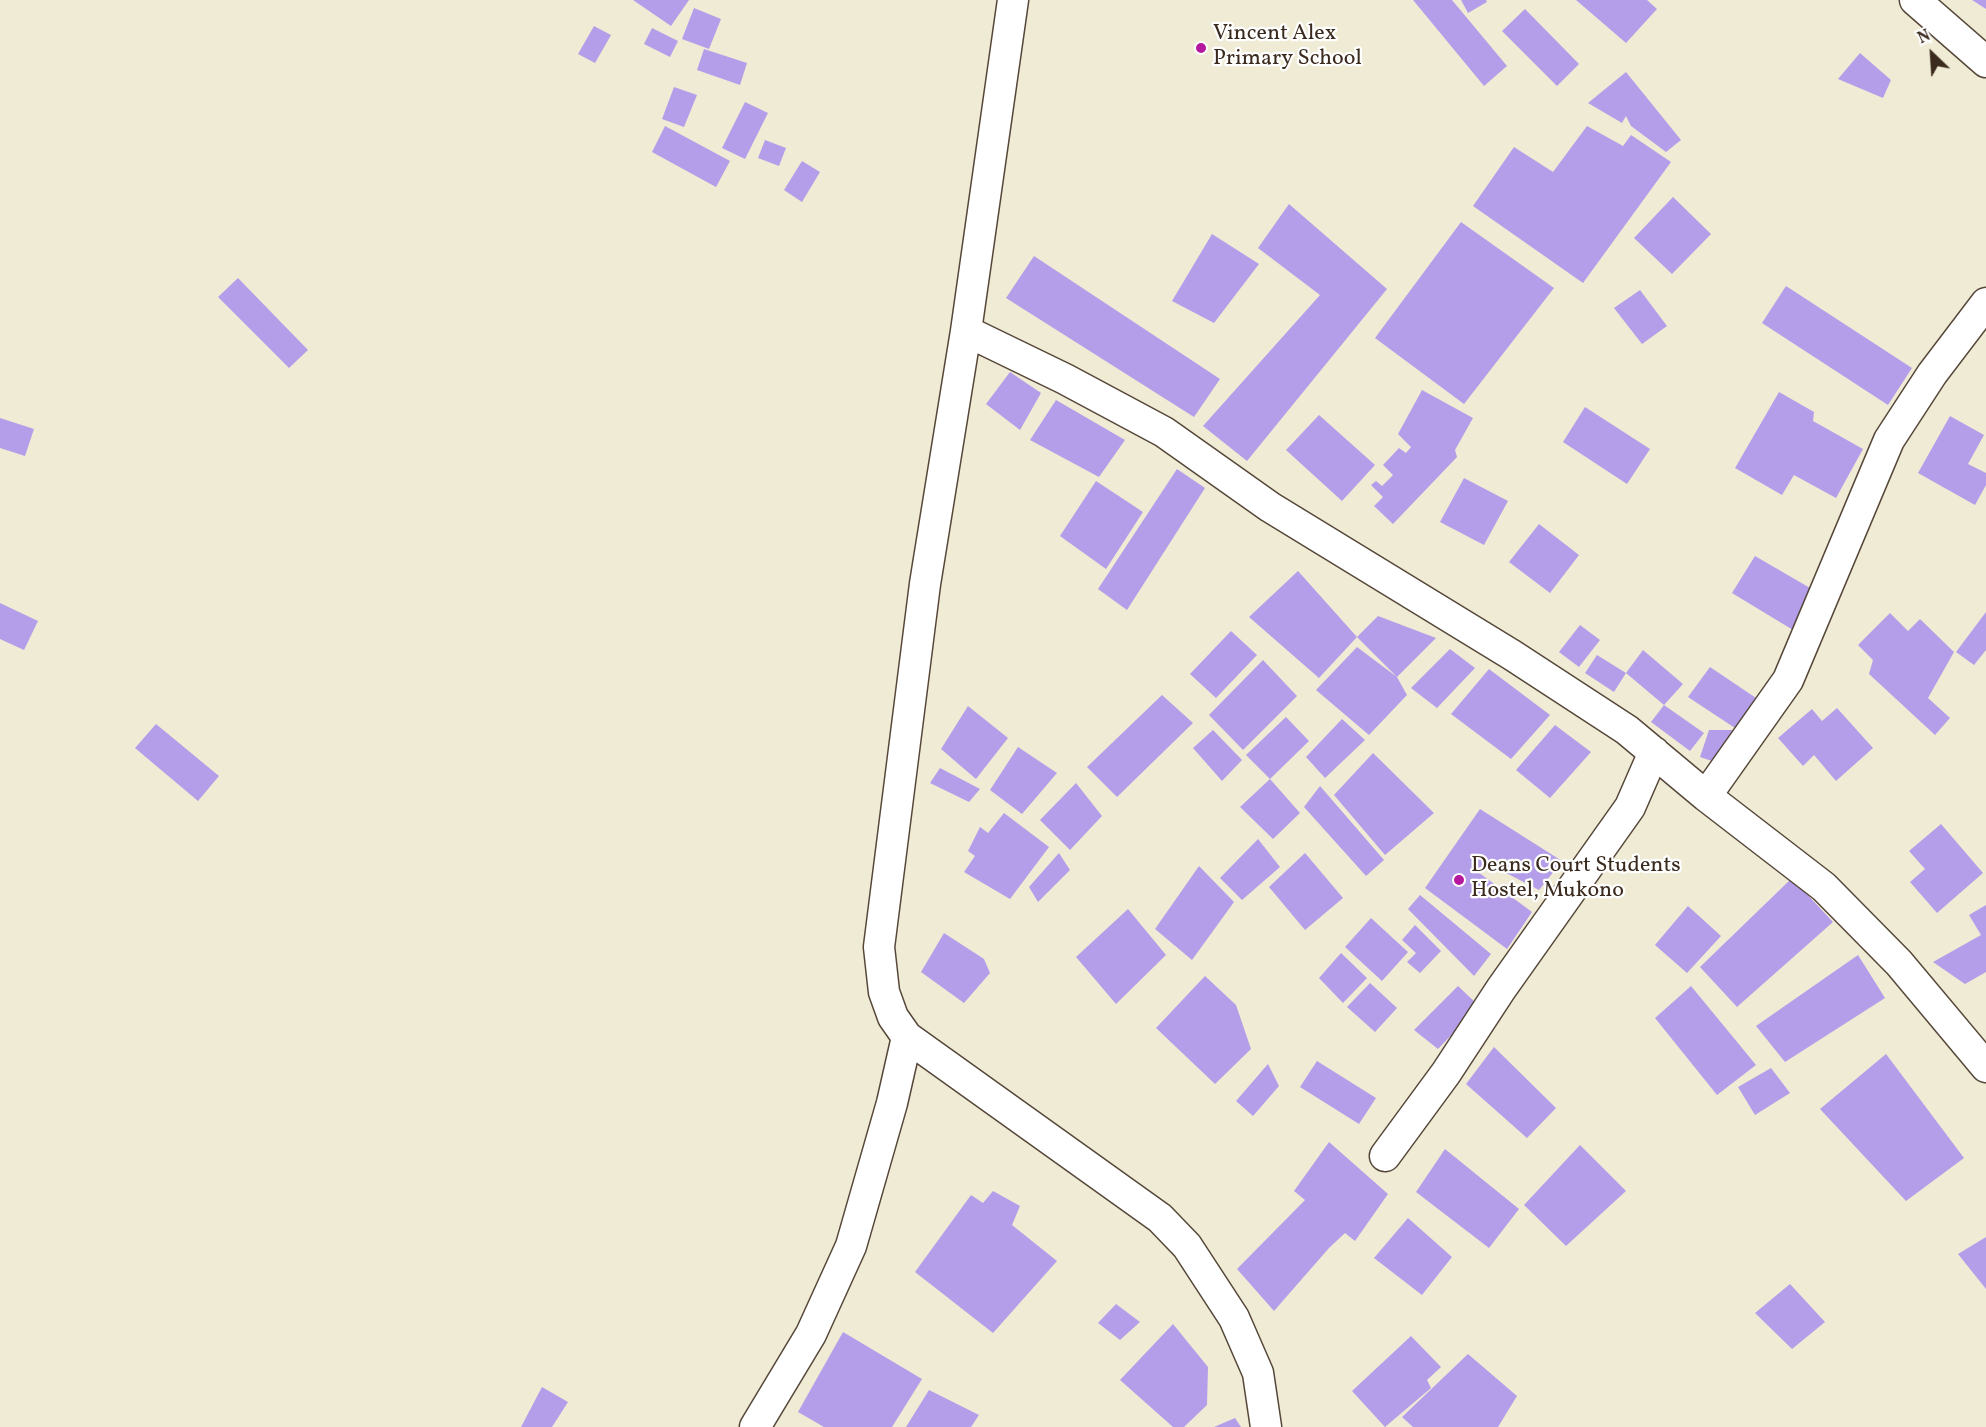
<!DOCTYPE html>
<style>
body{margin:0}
#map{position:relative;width:1986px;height:1427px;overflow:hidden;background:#efebd5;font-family:Vollkorn,serif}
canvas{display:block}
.north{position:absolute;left:1902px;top:24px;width:60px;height:60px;-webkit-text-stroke:4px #fff;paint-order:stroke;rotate:335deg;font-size:16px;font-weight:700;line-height:24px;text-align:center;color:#3b2a1e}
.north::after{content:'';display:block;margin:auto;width:21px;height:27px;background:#3b2a1e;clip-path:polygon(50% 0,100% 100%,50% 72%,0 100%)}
</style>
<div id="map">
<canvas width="1986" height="1427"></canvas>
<div class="north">N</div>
</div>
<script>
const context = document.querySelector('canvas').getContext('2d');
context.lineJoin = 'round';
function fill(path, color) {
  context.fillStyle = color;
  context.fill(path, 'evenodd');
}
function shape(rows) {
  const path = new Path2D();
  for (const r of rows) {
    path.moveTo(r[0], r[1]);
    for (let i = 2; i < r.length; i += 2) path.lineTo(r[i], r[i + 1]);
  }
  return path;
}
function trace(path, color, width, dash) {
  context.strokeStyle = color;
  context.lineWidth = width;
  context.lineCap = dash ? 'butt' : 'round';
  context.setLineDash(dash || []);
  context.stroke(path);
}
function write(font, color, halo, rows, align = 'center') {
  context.font = font + ' Vollkorn,serif';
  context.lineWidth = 4.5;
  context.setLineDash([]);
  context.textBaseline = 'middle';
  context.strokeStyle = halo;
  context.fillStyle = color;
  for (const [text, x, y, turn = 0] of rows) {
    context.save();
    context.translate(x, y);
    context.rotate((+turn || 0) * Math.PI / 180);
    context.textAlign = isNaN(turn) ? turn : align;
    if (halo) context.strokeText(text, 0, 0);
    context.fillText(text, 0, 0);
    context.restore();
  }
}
const building = shape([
 [633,0,689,0,671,26],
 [1413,0,1452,0,1507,66,1484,86],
 [1461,0,1486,0,1487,2,1468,13],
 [1576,0,1647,0,1657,9,1626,43],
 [1972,0,1986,0,1986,9],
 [694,8,721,19,709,49,682,39],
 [1525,9,1579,64,1557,86,1502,31],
 [594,26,611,35,595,63,578,54],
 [652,28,678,41,670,57,644,44],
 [704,49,747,63,740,85,697,70],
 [1860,53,1891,80,1883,98,1838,79],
 [1626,72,1681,140,1666,152,1631,126,1626,116,1622,123,1588,103],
 [674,87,697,95,684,127,662,119],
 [745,102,768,113,745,159,722,148],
 [665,126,730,161,716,187,652,152],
 [1587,126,1623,146,1631,135,1671,162,1583,283,1473,206,1514,147,1553,172],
 [765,140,786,148,779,166,758,158],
 [802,161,820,172,802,202,784,190],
 [1673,197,1711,234,1672,274,1634,238],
 [1289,204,1387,289,1247,461,1203,426,1320,295,1258,248],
 [1461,222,1554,288,1464,404,1375,338],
 [1212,234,1259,264,1214,323,1172,301],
 [1034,256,1220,379,1194,417,1006,298],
 [238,278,308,350,289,368,218,297],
 [1786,286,1912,368,1888,405,1762,323],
 [1640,290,1667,326,1642,344,1614,308],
 [1010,372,1041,393,1020,430,986,404],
 [1422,390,1473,418,1455,450,1457,457,1393,524,1374,506,1383,497,1371,485,1376,481,1382,486,1393,475,1383,465,1399,448,1406,453,1411,447,1398,434],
 [1779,392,1814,412,1813,421,1863,449,1836,498,1794,475,1782,495,1735,468],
 [1056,400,1125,440,1099,477,1030,440],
 [1585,407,1650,449,1627,484,1563,442],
 [1319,415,1375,465,1342,501,1286,450],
 [1950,416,1984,435,1968,464,1986,473,1986,485,1975,505,1918,473],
 [0,418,34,429,25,456,0,448],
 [1177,469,1205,488,1127,610,1098,589],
 [1464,478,1508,501,1484,545,1440,522],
 [1096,481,1143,512,1106,569,1060,536],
 [1539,524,1579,555,1550,593,1509,562],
 [1755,556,1817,592,1793,630,1732,593],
 [1298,571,1357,637,1378,616,1436,638,1397,677,1407,695,1369,735,1316,690,1357,647,1397,677,1357,637,1319,678,1249,617],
 [0,603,38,621,24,650,0,639],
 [1986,612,1986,650,1974,665,1956,652],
 [1890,613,1908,631,1920,619,1954,652,1928,698,1950,718,1935,735,1869,674,1873,660,1858,645],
 [1580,625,1600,640,1579,667,1559,652],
 [1231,631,1257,655,1216,698,1190,674],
 [1450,649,1475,668,1437,708,1411,688],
 [1643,650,1683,684,1664,705,1626,673],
 [1597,655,1626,673,1614,692,1585,673],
 [1263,660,1297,696,1243,750,1209,715],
 [1710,667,1759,700,1738,730,1688,697],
 [1489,669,1550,715,1511,759,1451,714],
 [1162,695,1193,723,1117,797,1087,767],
 [1664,705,1704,733,1690,751,1651,722],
 [968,706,1008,738,976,779,941,749],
 [1837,708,1873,748,1836,781,1814,755,1803,766,1778,738,1812,709,1822,721],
 [1286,717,1309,741,1270,779,1246,755],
 [1342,719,1365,740,1325,778,1306,757],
 [156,724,219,776,198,801,135,748],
 [1555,725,1591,752,1550,798,1516,770],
 [1213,730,1242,760,1222,781,1193,748],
 [1709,730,1738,730,1724,765,1700,757],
 [1018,747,1057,773,1022,814,990,790],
 [1373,753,1434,813,1385,855,1334,795],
 [940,768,980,789,969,802,930,783],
 [1270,779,1300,813,1273,839,1240,807],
 [1076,783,1102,816,1070,850,1040,820],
 [1320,786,1384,860,1366,876,1304,807],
 [1480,809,1562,861,1539,890,1487,863,1478,872,1532,912,1507,949,1425,888],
 [1004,813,1049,847,1010,899,964,872,975,856,968,851,980,827,988,833],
 [1941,824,1983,873,1937,913,1910,882,1925,869,1909,851],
 [1258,839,1280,867,1242,900,1220,878],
 [1059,853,1070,870,1038,902,1029,887],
 [1305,853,1343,898,1305,930,1269,887],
 [1199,866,1234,902,1192,960,1155,929],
 [1792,878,1833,922,1737,1007,1700,967],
 [1420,895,1491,954,1474,976,1408,909],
 [1986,905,1986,972,1965,984,1933,962,1981,935,1969,915],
 [1688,906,1721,936,1687,973,1655,945],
 [1128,909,1166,955,1116,1004,1076,957],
 [1371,918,1408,952,1382,981,1345,947],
 [1415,925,1441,951,1420,973,1407,962,1416,953,1402,940],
 [944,933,984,959,990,973,964,1003,921,972],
 [1341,953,1367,978,1343,1003,1319,978],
 [1858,955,1885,998,1785,1062,1756,1026],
 [1205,976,1236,1005,1251,1049,1215,1084,1156,1028],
 [1370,983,1397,1008,1375,1032,1347,1007],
 [1458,986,1479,1006,1438,1049,1414,1030],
 [1691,986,1756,1065,1717,1095,1655,1018],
 [1494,1047,1556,1108,1527,1138,1466,1084],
 [1886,1054,1964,1158,1906,1201,1820,1109],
 [1317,1061,1376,1098,1359,1124,1300,1087],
 [1268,1064,1279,1086,1253,1116,1236,1101],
 [1771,1068,1790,1093,1755,1115,1738,1087],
 [1329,1142,1388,1194,1355,1241,1345,1233,1329,1248,1274,1311,1237,1269,1305,1200,1294,1191],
 [1580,1145,1626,1191,1566,1246,1524,1205],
 [1445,1149,1519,1209,1489,1248,1416,1192],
 [993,1191,1020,1206,1012,1225,1057,1261,993,1333,915,1272,971,1195,983,1203],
 [1408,1218,1452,1257,1422,1295,1374,1258],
 [1986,1237,1986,1289,1958,1254],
 [1790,1284,1825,1322,1792,1349,1755,1313],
 [1116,1304,1140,1322,1120,1340,1098,1323],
 [1173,1324,1208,1367,1207,1405,1184,1427,1173,1427,1120,1380],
 [843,1332,922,1379,892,1427,824,1427,798,1412],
 [1411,1336,1441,1367,1427,1380,1431,1388,1385,1427,1352,1391],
 [1468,1354,1517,1396,1498,1427,1413,1427,1402,1417],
 [542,1387,568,1402,552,1427,521,1427],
 [929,1390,979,1415,971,1427,906,1427],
 [1235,1418,1241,1427,1214,1427]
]);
const minor = shape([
 [1013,0,966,331,925,584,879,947,884,992,893,1017,907,1037,1160,1218,1187,1246,1234,1318,1258,1373,1266,1427],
 [1915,0,1986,62],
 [966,331,1065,379,1164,432,1270,507,1512,655,1627,730,1706,796,1824,887,1899,963,1986,1067],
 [1706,796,1788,680,1889,440,1932,374,1986,303],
 [1385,1156,1446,1073,1501,989,1630,807,1654,752],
 [755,1427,811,1334,851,1246,892,1103,907,1037]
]);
const markers = [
 [1201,48,6,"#b5179e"],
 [1459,880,6,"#b5179e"]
];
const poiNames = [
 ["Vincent Alex",1213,35],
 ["Primary School",1213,60],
 ["Deans Court Students",1471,867],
 ["Hostel, Mukono",1471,892]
];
fill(building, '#b59ee9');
trace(minor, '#564739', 33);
trace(minor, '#fff', 30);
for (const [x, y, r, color] of markers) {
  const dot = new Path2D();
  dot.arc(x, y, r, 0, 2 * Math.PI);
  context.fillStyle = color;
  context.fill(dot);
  trace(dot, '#fff', 2);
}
write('22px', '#3b2a1e', '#fff', poiNames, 'left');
</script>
